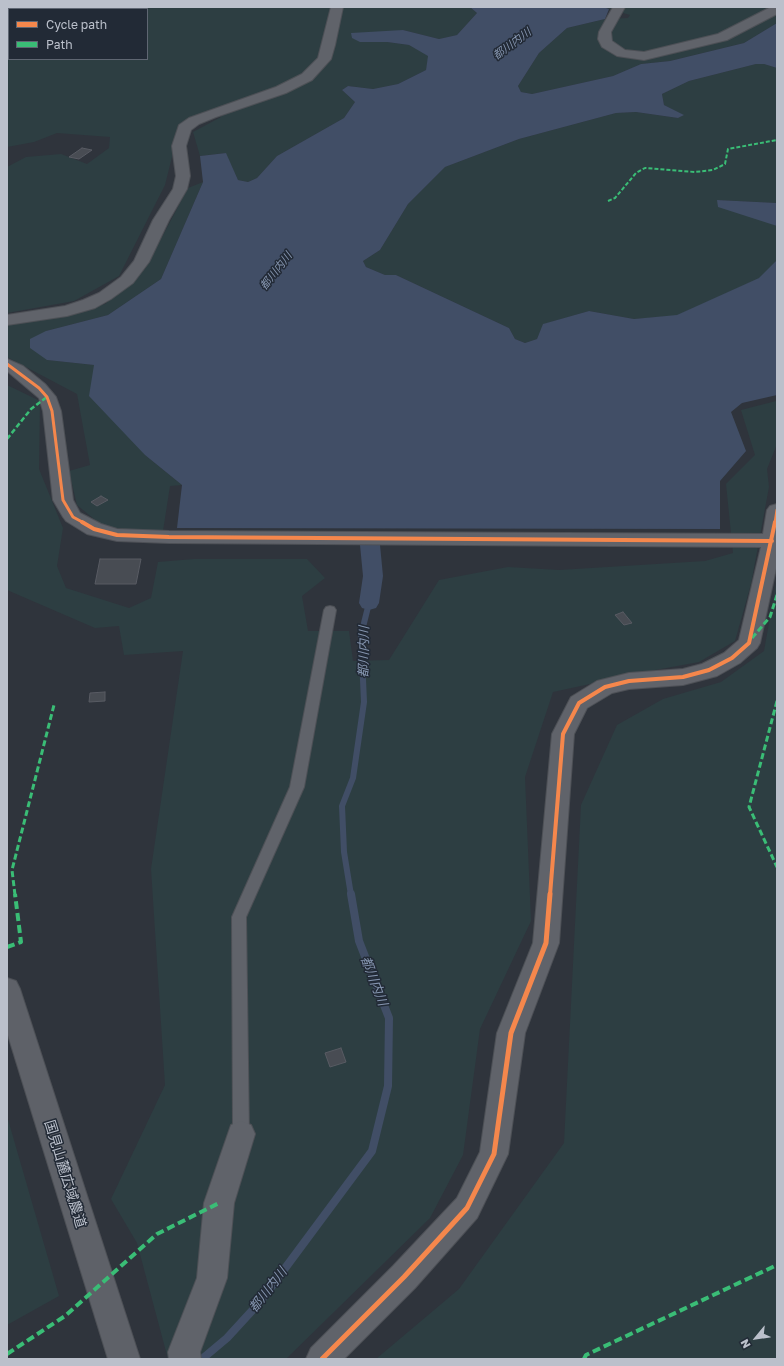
<!DOCTYPE html>
<meta charset="utf-8">
<style>
body{margin:0}
#map{position:relative;width:784px;height:1366px;overflow:hidden;background:#2f343c;font-family:"Golos Text",sans-serif}
canvas{display:block}
.frame{position:absolute;inset:0;border:8px solid #bbc0cb;pointer-events:none}
.legend{position:absolute;left:8px;top:8px;width:140px;height:52px;box-sizing:border-box;background:#222a36;border:1px solid #5f6672;margin:0;padding:5px 7px;list-style:none;font-size:12px;color:#bbc0cb}
.legend li{display:flex;align-items:center;gap:8px;height:20px}
.legend b{width:20px;border:1px solid #5f6672}
.north{position:absolute;left:736px;top:1318px;width:40px;height:40px;-webkit-text-stroke:3px #222a36;paint-order:stroke;rotate:241deg;font-size:11px;font-weight:700;line-height:16px;text-align:center;color:#bbc0cb}
.north::after{content:'';display:block;margin:auto;width:14px;height:18px;background:#bbc0cb;clip-path:polygon(50% 0,100% 100%,50% 72%,0 100%)}
</style>
<div id="map">
<canvas width="784" height="1366"></canvas>
<div class="frame"></div>
<ul class="legend">
<li><b style="height:5px;background:#f5874c"></b>Cycle path</li>
<li><b style="height:5px;background:#3abd76"></b>Path</li>
</ul>
<div class="north">N</div>
</div>
<script>
const context = document.querySelector('canvas').getContext('2d');
context.lineJoin = 'round';
function fill(path, color) {
  context.fillStyle = color;
  context.fill(path, 'evenodd');
}
function shape(rows) {
  const path = new Path2D();
  for (const r of rows) {
    path.moveTo(r[0], r[1]);
    for (let i = 2; i < r.length; i += 2) path.lineTo(r[i], r[i + 1]);
  }
  return path;
}
function trace(path, color, width, dash) {
  context.strokeStyle = color;
  context.lineWidth = width;
  context.lineCap = dash ? 'butt' : 'round';
  context.setLineDash(dash || []);
  context.stroke(path);
}
function write(font, color, halo, rows, align = 'center') {
  context.font = font + ' "Golos Text","Noto Sans JP",sans-serif';
  context.lineWidth = 3;
  context.setLineDash([]);
  context.textBaseline = 'middle';
  context.strokeStyle = halo;
  context.fillStyle = color;
  for (const [text, x, y, turn = 0] of rows) {
    context.save();
    context.translate(x, y);
    context.rotate((+turn || 0) * Math.PI / 180);
    context.textAlign = isNaN(turn) ? turn : align;
    if (halo) context.strokeText(text, 0, 0);
    context.fillText(text, 0, 0);
    context.restore();
  }
}
const green = shape([
 [7,7,470,7,477,13,457,35,439,39,403,30,360,42,387,42,409,45,429,56,426,70,398,84,373,89,348,86,342,90,355,102,344,118,277,156,257,178,248,182,238,180,225,153,200,156,193,132,221,117,220,108,180,125,165,185,119,276,74,301,7,313,7,167,26,157,61,154,87,164,109,148,110,137,57,133,34,142,7,147],
 [9,9,147,9,147,59,9,59],
 [603,7,777,7,777,23,744,43,670,61,641,64,613,76,532,94,521,92,518,86,539,53,567,28,605,19,628,18,630,15],
 [756,64,764,64,777,68,777,203,717,200,777,226,777,260,760,278,676,316,634,319,589,311,544,324,537,339,525,343,515,339,509,328,396,275,385,275,366,267,363,261,380,250,408,204,445,167,519,139,616,113,636,112,678,118,683,115,664,105,662,94,689,81],
 [203,182,161,279,108,315,46,331,47,360,94,365,145,455,182,485,170,486,163,531,105,528,77,505,69,471,90,465,77,394,7,357,7,325,62,317,105,304,145,269,188,188],
 [7,385,40,401,39,469,63,528,57,566,66,588,129,608,151,598,158,562,194,559,307,559,325,578,302,596,308,631,349,631,353,661,389,660,439,580,508,567,559,570,705,561,733,553,726,484,755,455,741,410,776,401,777,402,777,444,767,469,769,487,751,584,735,641,699,662,650,671,553,692,525,777,531,921,480,1029,463,1155,430,1218,286,1359,168,1359,137,1243,111,1199,165,1085,151,869,183,651,124,655,119,626,95,628,7,590],
 [777,578,777,1359,376,1359,459,1289,564,1143,581,805,617,725,663,699,721,682,764,651],
 [7,1116,59,1296,7,1325]
]);
const water = shape([
 [470,7,603,7,609,9,605,19,567,28,539,53,518,86,521,92,532,94,613,76,641,64,670,61,744,43,777,23,777,68,764,64,756,64,689,81,662,94,664,105,684,115,678,118,636,112,616,113,519,139,445,167,408,204,380,250,363,261,366,267,385,275,396,275,509,328,515,339,525,343,537,339,543,324,589,311,634,319,677,315,759,278,777,260,777,395,742,403,731,412,746,451,720,481,720,529,177,528,182,485,145,455,89,396,94,365,47,360,30,348,30,339,46,331,108,315,161,279,203,182,200,156,226,153,238,180,248,182,257,178,277,156,344,118,355,102,342,90,348,86,373,89,398,84,426,70,428,56,409,45,387,42,360,42,352,38,351,33,403,30,439,39,457,35,477,13],
 [717,200,777,203,777,226,718,207]
]);
const streamFar1 = shape([
 [351,895,344,852,342,806,353,778,364,702,361,635,369,603]
]);
const stream = shape([
 [202,1359,227,1338,260,1302,372,1151,388,1086,389,1018,359,941,351,894]
]);
const canal = shape([
 [370,538,377,540,380,545,383,576,379,603,376,608,369,610,362,608,359,603,363,576,360,545,363,540,370,538]
]);
const building = shape([
 [82,148,92,150,79,159,69,157,82,148],
 [101,496,108,500,97,506,91,502,101,496],
 [100,559,141,559,136,584,95,584,100,559],
 [623,612,632,623,624,625,615,615,623,612],
 [105,692,105,701,89,702,90,693,105,692],
 [341,1048,346,1062,330,1067,325,1053,341,1048]
]);
const lane = shape([
 [330,606,334,607,336,610,304,787,246,917,249,1134,247,1140,241,1142,235,1140,233,1134,232,917,290,787,324,610,326,607,330,606]
]);
const street = shape([
 [331,7,343,7,335,45,331,59,312,80,286,93,216,117,199,124,191,130,186,146,190,176,187,189,169,220,149,262,133,283,111,299,95,308,67,316,7,325,7,315,65,306,83,300,99,293,121,277,134,261,153,220,173,189,176,176,172,146,179,125,189,118,276,87,302,74,318,58,331,7],
 [613,7,625,7,611,32,612,41,625,50,644,52,718,34,771,7,777,7,777,14,727,40,644,60,617,56,602,47,598,39,599,32,613,7],
 [7,359,23,366,45,384,56,397,61,411,73,500,80,513,101,524,117,529,169,531,763,534,767,510,770,506,777,504,777,564,760,643,757,648,740,663,717,676,683,685,629,689,612,693,587,708,574,734,559,943,525,1033,508,1154,477,1218,415,1288,344,1359,306,1359,311,1348,393,1266,457,1198,480,1152,497,1033,533,943,552,734,571,697,597,681,629,673,683,669,702,664,724,653,739,640,761,547,169,543,117,541,87,534,66,521,63,517,53,500,43,411,39,398,7,371,7,359],
 [241,1121,251,1125,255,1134,234,1203,227,1278,200,1352,201,1359,169,1359,168,1352,197,1278,204,1203,231,1125,241,1121]
]);
const secondary = shape([
 [7,978,16,981,20,989,140,1359,108,1359,7,1032,7,978]
]);
const quietFar3 = shape([
 [608,201,615,198,636,173,645,168,695,172,713,170,725,164,728,149,777,140]
]);
const quietFar2 = shape([
 [7,439,31,409,47,397]
]);
const quietFar1 = shape([
 [752,638,770,617,777,595],
 [777,701,749,807,777,867],
 [15,895,12,870,54,705]
]);
const quiet = shape([
 [7,947,21,942,15,894],
 [7,1354,65,1316,157,1234,219,1203],
 [584,1359,586,1355,777,1265]
]);
const cyclewayFar2 = shape([
 [7,364,39,388,47,397,52,411,63,500,73,517,84,523],
 [775,523,777,510]
]);
const cyclewayFar1 = shape([
 [82,522,94,529,117,535,169,537,772,541],
 [550,895,563,734,579,703,605,687,629,681,683,677,709,670,732,658,749,643,775,522]
]);
const cycleway = shape([
 [322,1359,404,1277,467,1208,494,1154,511,1033,546,943,550,894]
]);
const farWaternames = [
 ["都川内川",512,44,-37],
 ["都川内川",276,271,-52]
];
const waterNames = [
 ["都川内川",364,652,-89],
 ["都川内川",374,981,69],
 ["都川内川",268,1290,-52]
];
const nearStreetnames = [
 ["国見山麓広域農道",65,1174,73]
];
fill(green, '#2d3e42');
fill(water, '#414e66');
trace(streamFar1, '#414e66', 6);
trace(stream, '#414e66', 8);
fill(canal, '#414e66');
fill(building, '#484c53');
trace(building, '#585b63', 1);
trace(lane, '#4d5056', 2);
trace(street, '#4d5056', 2);
trace(secondary, '#4d5056', 2);
fill(lane, '#60636a');
fill(street, '#60636a');
fill(secondary, '#5e6168');
trace(quietFar3, '#3abd76', 2, [4, 2]);
trace(quietFar2, '#3abd76', 2.5, [5, 2.5]);
trace(quietFar1, '#3abd76', 3, [6, 3]);
trace(quiet, '#3abd76', 4, [8, 4]);
trace(cyclewayFar2, '#f5874c', 3);
trace(cyclewayFar1, '#f5874c', 4);
trace(cycleway, '#f5874c', 5);
write('italic 11px', '#8595af', '#222a36', farWaternames);
write('italic 13px', '#8595af', '#222a36', waterNames);
write('14px', '#bbc0cb', '#222a36', nearStreetnames);
</script>
